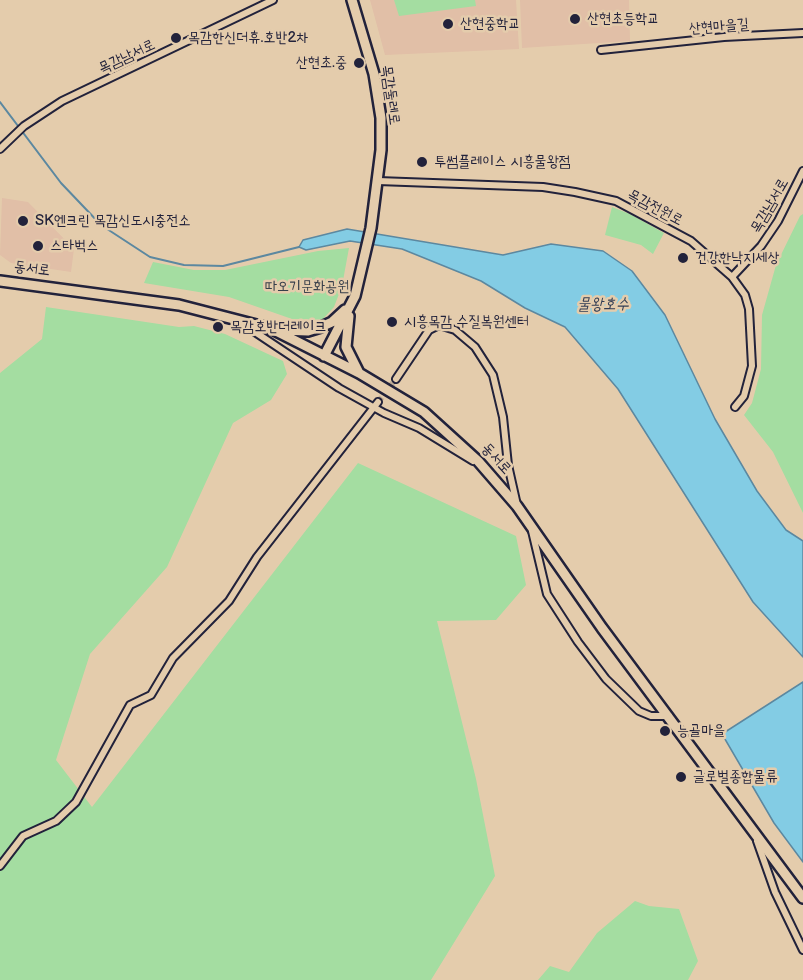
<!DOCTYPE html>
<meta charset="utf-8">
<style>
body{margin:0}
canvas{display:block;background:#e4ccac}
</style>
<canvas width="803" height="980"></canvas>
<script>
const context = document.querySelector('canvas').getContext('2d');
context.lineJoin = 'round';
function fill(path, color) {
  context.fillStyle = color;
  context.fill(path, 'evenodd');
}
function shape(rows) {
  const path = new Path2D();
  for (const r of rows) {
    path.moveTo(r[0], r[1]);
    for (let i = 2; i < r.length; i += 2) path.lineTo(r[i], r[i + 1]);
  }
  return path;
}
function trace(path, color, width, dash) {
  context.strokeStyle = color;
  context.lineWidth = width;
  context.lineCap = dash ? 'butt' : 'round';
  context.setLineDash(dash || []);
  context.stroke(path);
}
function write(font, color, halo, rows, align = 'center') {
  context.font = font + ' "Balsamiq Sans","Poor Story",sans-serif';
  context.lineWidth = 5;
  context.setLineDash([]);
  context.textBaseline = 'middle';
  context.strokeStyle = halo;
  context.fillStyle = color;
  for (const [text, x, y, turn = 0] of rows) {
    context.save();
    context.translate(x, y);
    context.rotate((+turn || 0) * Math.PI / 180);
    context.textAlign = isNaN(turn) ? turn : align;
    if (halo) context.strokeText(text, 0, 0);
    context.fillText(text, 0, 0);
    context.restore();
  }
}
const built = shape([
 [370,0,516,0,519,49,385,55],
 [520,0,629,0,630,41,522,48],
 [2,198,28,202,74,249,71,272,11,263,0,255]
]);
const green = shape([
 [394,0,475,0,476,6,399,16],
 [612,207,630,214,664,233,653,254,641,245,605,235],
 [803,214,803,513,773,452,744,415,752,403,761,369,762,315,776,265,800,216],
 [349,248,342,286,334,307,322,320,292,319,229,297,144,283,153,262,194,270,225,270,318,251],
 [46,307,179,327,194,326,225,334,283,361,287,374,271,400,233,423,167,567,90,654,56,760,92,807,358,463,516,536,526,585,496,620,437,621,476,779,495,876,431,980,0,980,0,373,42,339],
 [635,901,649,906,679,909,698,961,688,980,538,980,550,966,569,972,597,933]
]);
const water = shape([
 [347,229,503,255,551,244,603,251,632,271,665,315,715,419,757,491,786,530,803,541,803,657,753,602,618,389,565,327,525,308,481,281,402,249,350,241,306,250,299,247,303,240,347,229],
 [803,682,803,862,774,823,722,734,803,682]
]);
const stream = shape([
 [0,102,61,183,101,225,150,257,184,265,223,266,299,247]
]);
const streetTunnel = shape([
 [378,402,396,379]
]);
const street = shape([
 [601,50,724,37,803,33],
 [0,149,24,126,62,101,273,0],
 [378,181,543,187,575,192,616,201,691,241,732,277,745,295,749,309,752,366,744,396,735,407],
 [732,277,761,246,778,221,803,171],
 [243,324,339,388,384,413,419,428,473,461],
 [396,379,429,330,439,325,455,330,475,347,493,375,503,417,508,465,517,505],
 [532,531,547,594,578,642,606,679,639,711,651,716,669,716],
 [757,841,775,892,803,950],
 [0,866,23,836,56,821,76,802,130,705,151,695,173,658,229,601,257,557,378,402]
]);
const secondary = shape([
 [0,281,179,305,272,329,359,373,424,412,478,461,517,506,602,628,803,898],
 [349,316,346,347,359,373],
 [281,330,308,331,321,327,332,322,345,310],
 [324,356,355,296,371,228,381,150,381,118,374,74,352,0]
]);
const markers = [
 [575,19,6,"#22223b"],
 [448,24,6,"#22223b"],
 [176,38,6,"#22223b"],
 [359,63,6,"#22223b"],
 [422,162,6,"#22223b"],
 [23,221,6,"#22223b"],
 [38,246,6,"#22223b"],
 [683,258,6,"#22223b"],
 [392,322,6,"#22223b"],
 [218,327,6,"#22223b"],
 [665,731,6,"#22223b"],
 [681,777,6,"#22223b"]
];
const poiNames = [
 ["산현초등학교",587,19],
 ["산현중학교",460,24],
 ["목감한신더휴.호반2차",188,38],
 ["산현초.중",347,63,"right"],
 ["투썸플레이스 시흥물왕점",434,162],
 ["SK엔크린 목감신도시충전소",35,221],
 ["스타벅스",50,246],
 ["건강한낙지세상",695,258],
 ["시흥목감 수질복원센터",404,322],
 ["목감호반더레이크",230,327],
 ["능골마을",677,731],
 ["글로벌종합물류",693,777]
];
const streetNames = [
 ["산현마을길",719,27,-5],
 ["목감남서로",127,57,-25],
 ["목감둘레로",390,95,82],
 ["목감남서로",770,206,-60],
 ["목감전원로",655,208,28],
 ["동서로",32,269,7],
 ["동서로",496,459,47]
];
const parkNames = [
 ["따오기문화공원",307,287]
];
const waterNames = [
 ["물왕호수",603,305]
];
fill(built, '#e1bfa7');
fill(green, '#a4dda1');
fill(water, '#83cce4');
trace(water, '#5c88a0', 1.5);
trace(stream, '#5c88a0', 2);
trace(streetTunnel, '#bdaa95', 6, [6, 3]);
trace(street, '#22223b', 10);
trace(secondary, '#22223b', 14);
trace(street, '#e4ccac', 6);
trace(secondary, '#e4ccac', 9);
for (const [x, y, r, color] of markers) {
  const dot = new Path2D();
  dot.arc(x, y, r, 0, 2 * Math.PI);
  context.fillStyle = color;
  context.fill(dot);
  trace(dot, '#e4ccac', 2);
}
write('15px', '#22223b', '#e4ccac', poiNames, 'left');
write('15px', '#22223b', '#e4ccac', streetNames);
write('15px', '#363e4a', '#e4ccac', parkNames);
write('italic 16px', '#313c54', '#e4ccac', waterNames);
</script>
